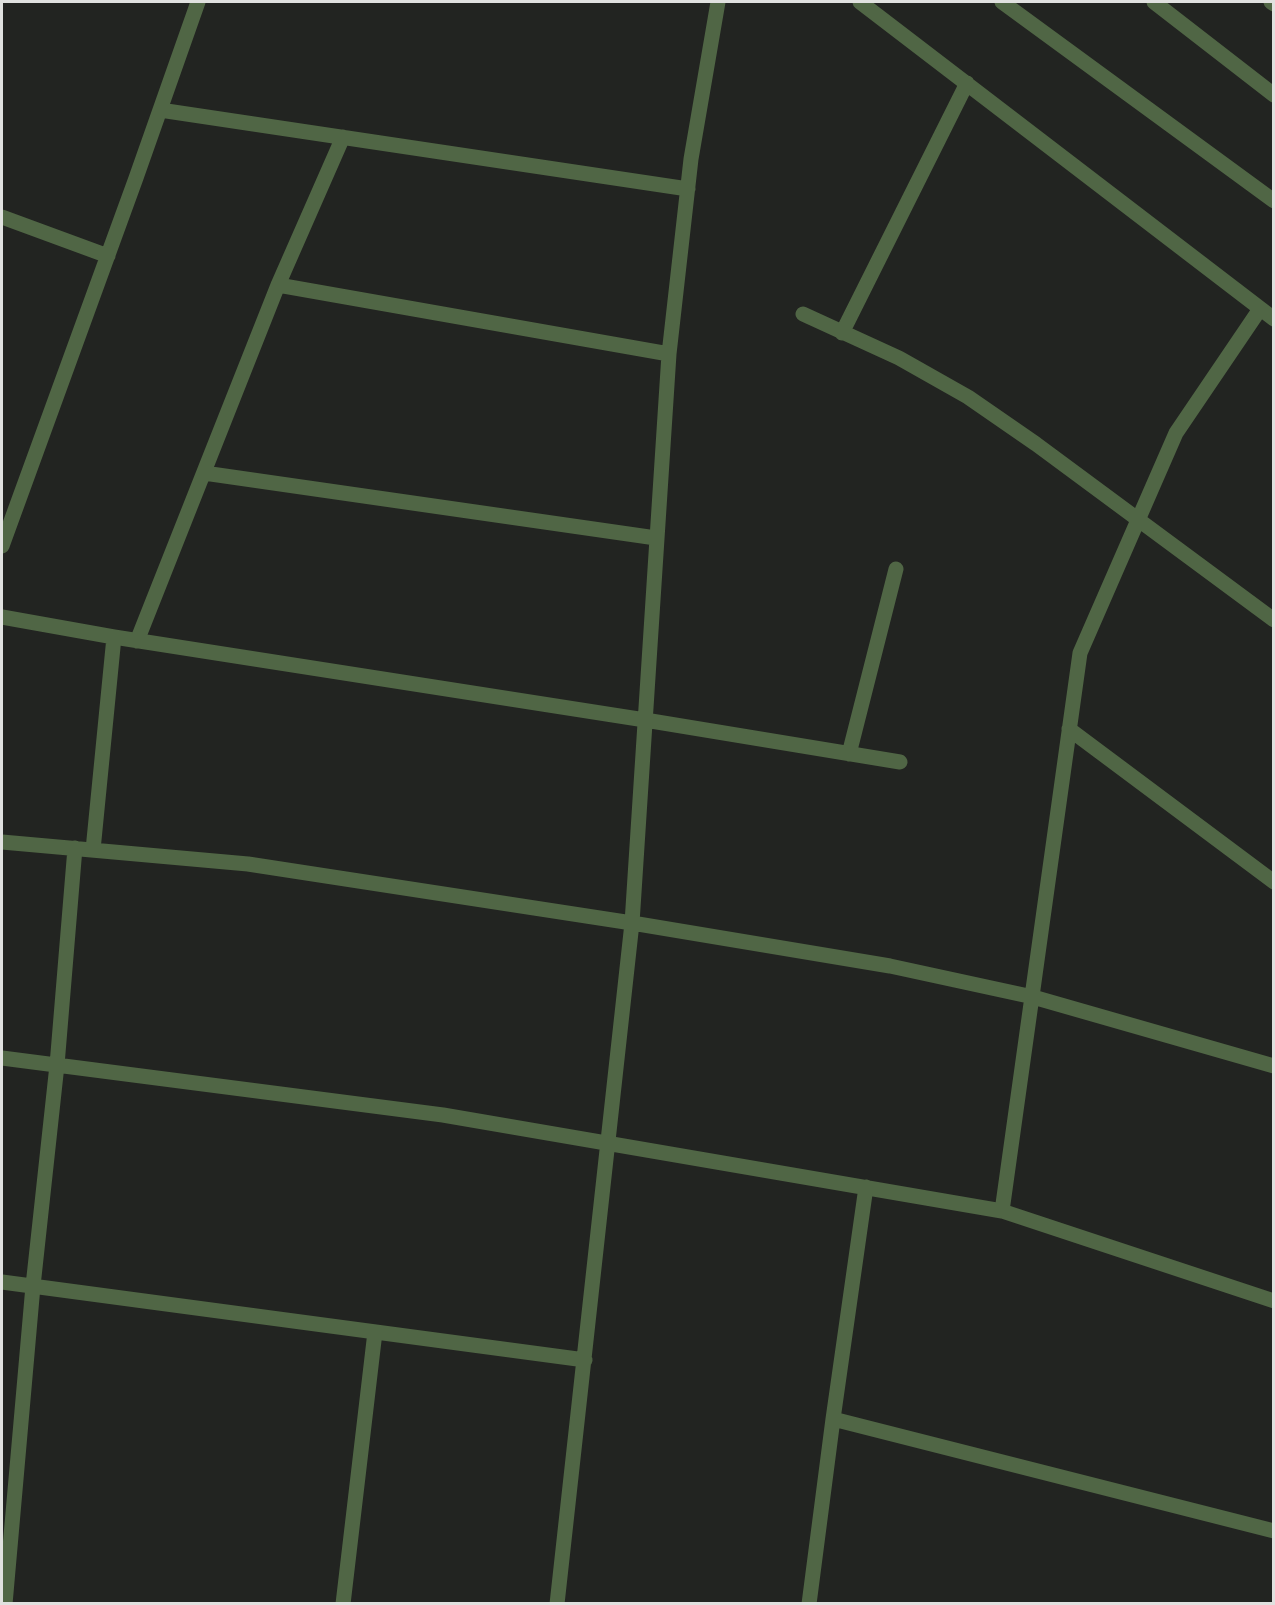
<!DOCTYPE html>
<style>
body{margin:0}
#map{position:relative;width:1275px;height:1605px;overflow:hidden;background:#222421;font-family:"Space Grotesk",sans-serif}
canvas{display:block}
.frame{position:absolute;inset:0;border:3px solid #e0e1df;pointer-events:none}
</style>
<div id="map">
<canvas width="1275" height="1605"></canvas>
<div class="frame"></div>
</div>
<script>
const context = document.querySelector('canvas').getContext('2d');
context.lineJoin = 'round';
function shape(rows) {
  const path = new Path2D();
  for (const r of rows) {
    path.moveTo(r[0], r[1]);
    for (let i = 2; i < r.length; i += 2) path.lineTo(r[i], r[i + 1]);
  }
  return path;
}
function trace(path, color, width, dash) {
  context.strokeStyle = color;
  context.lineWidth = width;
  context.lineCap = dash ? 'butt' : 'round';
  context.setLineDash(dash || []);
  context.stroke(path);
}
const minor = shape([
 [860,2,1274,319],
 [1002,2,1274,201],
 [1154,2,1274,95],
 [1271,2,1274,4],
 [160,110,688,189],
 [2,217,108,256],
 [278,285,669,354],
 [803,314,899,358,968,397,1036,444,1274,620],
 [842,333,967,83],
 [204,473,656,538],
 [2,546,136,178,198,2],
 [2,617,114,637,645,720,900,762],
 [137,641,278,285,343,137],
 [1069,729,1274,882],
 [849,754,896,569],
 [2,842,248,864,632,923,890,966,1033,997,1274,1066],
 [93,850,114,637],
 [2,1058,443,1115,1002,1211,1274,1301],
 [1002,1211,1080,653,1176,433,1260,309],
 [2,1282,585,1360],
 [833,1419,1274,1531],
 [5,1604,33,1286,57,1065,75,848],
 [343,1604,375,1332],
 [557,1604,632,923,669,354,691,159,718,2],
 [809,1604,833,1419,866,1187]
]);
trace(minor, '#506645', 15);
</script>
